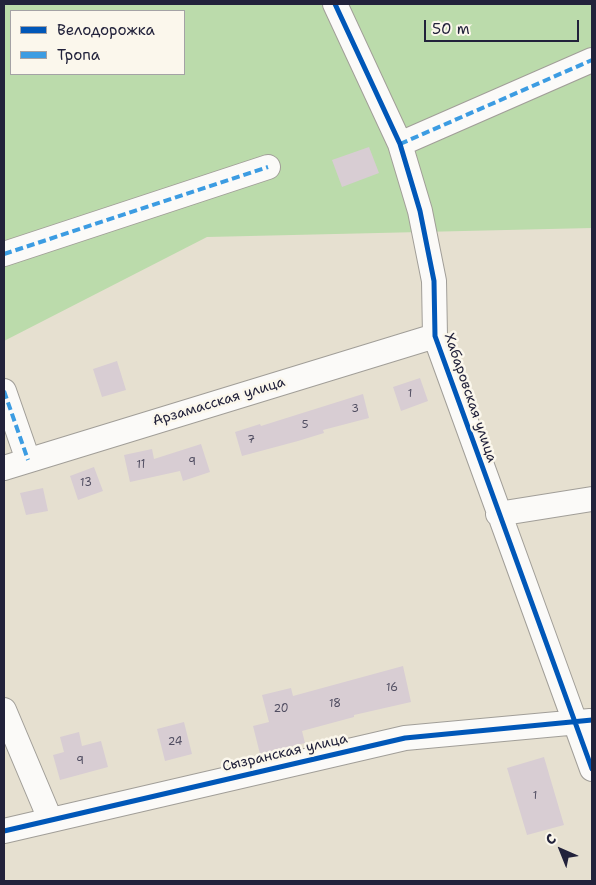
<!DOCTYPE html>
<meta charset="utf-8">
<style>
body{margin:0}
#map{position:relative;width:596px;height:885px;overflow:hidden;background:#e6e0d0;font-family:"Shantell Sans",sans-serif}
canvas{display:block}
.frame{position:absolute;inset:0;border:5px solid #22223b;pointer-events:none}
.legend{position:absolute;left:10px;top:10px;width:175px;height:65px;box-sizing:border-box;background:#fbf7ec;border:1px solid #a4a2a5;margin:0;padding:6px 9px;list-style:none;font-size:15px;color:#22223b}
.legend li{display:flex;align-items:center;gap:10px;height:25px}
.legend b{width:25px;border:1px solid #a4a2a5}
.north{position:absolute;left:536px;top:825px;width:50px;height:50px;-webkit-text-stroke:4px #fbf7ec;paint-order:stroke;rotate:316deg;font-size:14px;font-weight:700;line-height:20px;text-align:center;color:#22223b}
.north::after{content:'';display:block;margin:auto;width:18px;height:22px;background:#22223b;clip-path:polygon(50% 0,100% 100%,50% 72%,0 100%)}
.scale{position:absolute;left:424px;top:20px;width:155px;height:22px;box-sizing:border-box;border:2px solid #22223b;border-top:0;padding-left:6px;font-size:15px;line-height:18px;white-space:nowrap;color:#22223b;-webkit-text-stroke:4px #fbf7ec;paint-order:stroke}
</style>
<div id="map">
<canvas width="596" height="885"></canvas>
<div class="frame"></div>
<ul class="legend">
<li><b style="height:6px;background:#0057b8"></b>Велодорожка</li>
<li><b style="height:6px;background:#3c9ce2"></b>Тропа</li>
</ul>
<div class="north">С</div>
<div class="scale">50 m</div>
</div>
<script>
const context = document.querySelector('canvas').getContext('2d');
context.lineJoin = 'round';
function fill(path, color) {
  context.fillStyle = color;
  context.fill(path, 'evenodd');
}
function shape(rows) {
  const path = new Path2D();
  for (const r of rows) {
    path.moveTo(r[0], r[1]);
    for (let i = 2; i < r.length; i += 2) path.lineTo(r[i], r[i + 1]);
  }
  return path;
}
function trace(path, color, width, dash) {
  context.strokeStyle = color;
  context.lineWidth = width;
  context.lineCap = dash ? 'butt' : 'round';
  context.setLineDash(dash || []);
  context.stroke(path);
}
function write(font, color, halo, rows, align = 'center') {
  context.font = font + ' "Shantell Sans",sans-serif';
  context.lineWidth = 5;
  context.setLineDash([]);
  context.textBaseline = 'middle';
  context.strokeStyle = halo;
  context.fillStyle = color;
  for (const [text, x, y, turn = 0] of rows) {
    context.save();
    context.translate(x, y);
    context.rotate((+turn || 0) * Math.PI / 180);
    context.textAlign = isNaN(turn) ? turn : align;
    if (halo) context.strokeText(text, 0, 0);
    context.fillText(text, 0, 0);
    context.restore();
  }
}
const green = shape([
 [4,4,592,4,592,228,207,237,4,341],
 [11,11,184,11,184,74,11,74]
]);
const building = shape([
 [369,147,379,173,342,187,332,160],
 [117,361,126,390,102,397,93,369],
 [420,378,428,401,401,411,393,387],
 [363,394,369,418,323,430,324,433,298,441,242,456,235,432,260,424,261,426],
 [201,444,210,472,183,481,180,471,130,482,124,455,152,449,154,459],
 [94,467,103,491,78,500,70,476],
 [43,488,48,511,26,515,20,493],
 [403,666,411,702,354,715,354,717,302,731,305,743,260,754,253,726,269,722,262,695,291,688,293,696],
 [184,722,192,754,165,761,157,729],
 [79,732,82,746,101,741,108,767,60,780,53,755,64,752,60,737],
 [544,757,564,825,527,835,507,768]
]);
const street = shape([
 [335,4,400,144,420,211,434,281,435,336,592,769],
 [400,144,592,60],
 [4,254,268,167],
 [4,391,28,460],
 [4,468,435,336],
 [498,514,592,499],
 [4,710,50,819],
 [4,831,405,738,590,721]
]);
const quiet = shape([
 [400,144,592,60],
 [4,254,268,167],
 [4,391,28,460]
]);
const cycleway = shape([
 [335,4,400,144,420,211,434,281,435,336,592,769],
 [4,831,405,738,592,720]
]);
const numberNames = [
 ["1",410,394],
 ["3",355,409],
 ["5",305,425],
 ["7",251,440],
 ["9",192,462],
 ["11",141,465],
 ["13",86,483],
 ["16",392,688],
 ["18",335,704],
 ["20",281,709],
 ["24",175,742],
 ["9",80,761],
 ["1",535,796]
];
const streetNames = [
 ["Хабаровская улица",470,398,71],
 ["Арзамасская улица",219,402,-17],
 ["Сызранская улица",285,753,-13]
];
fill(green, '#bbdbab');
fill(building, '#d8cdd3');
trace(street, '#a19e98', 26);
trace(street, '#fbfaf8', 24);
trace(quiet, '#3c9ce2', 4, [8, 4]);
trace(cycleway, '#0057b8', 5);
write('11px', '#504d61', null, numberNames);
write('14px', '#22223b', '#fbf7ec', streetNames);
</script>
